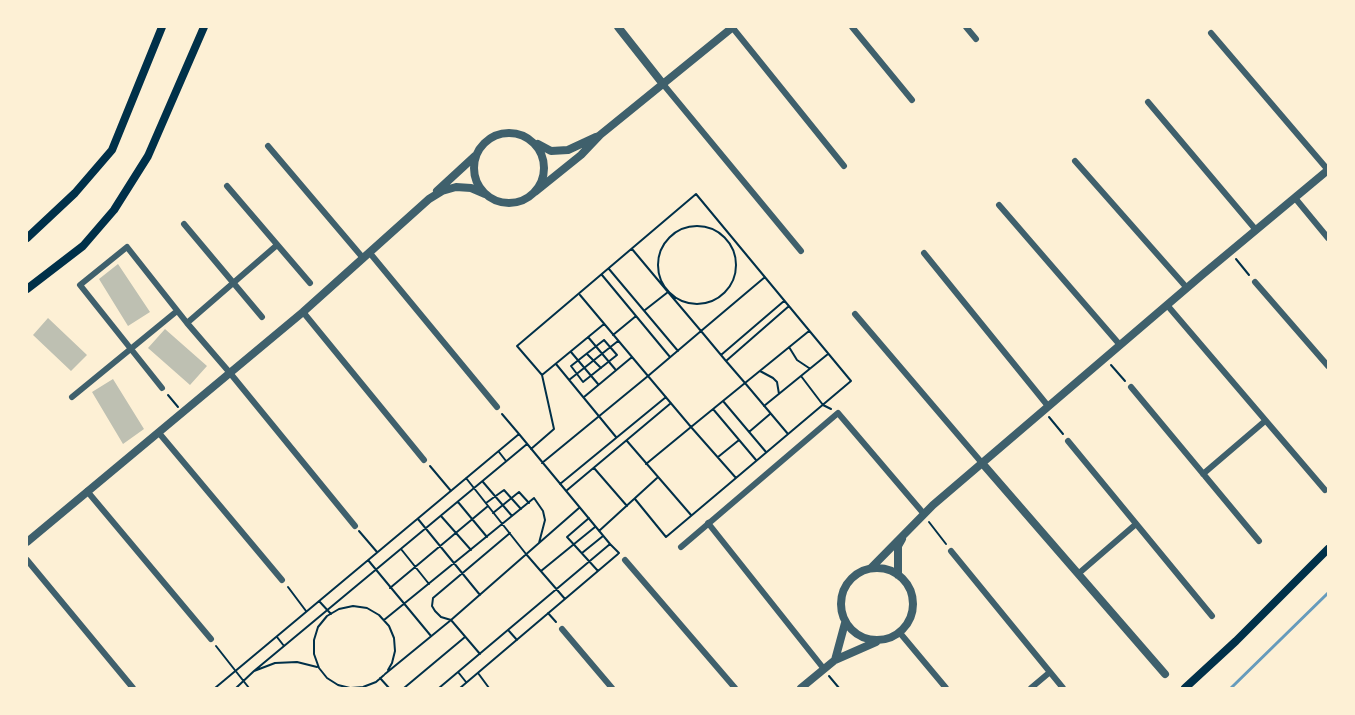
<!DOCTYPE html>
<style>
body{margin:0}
#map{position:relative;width:1355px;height:715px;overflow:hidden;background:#fdf0d5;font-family:Quicksand,sans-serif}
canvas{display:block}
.frame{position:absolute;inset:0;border:28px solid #fdf0d5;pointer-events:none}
</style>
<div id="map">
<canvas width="1355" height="715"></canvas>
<div class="frame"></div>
</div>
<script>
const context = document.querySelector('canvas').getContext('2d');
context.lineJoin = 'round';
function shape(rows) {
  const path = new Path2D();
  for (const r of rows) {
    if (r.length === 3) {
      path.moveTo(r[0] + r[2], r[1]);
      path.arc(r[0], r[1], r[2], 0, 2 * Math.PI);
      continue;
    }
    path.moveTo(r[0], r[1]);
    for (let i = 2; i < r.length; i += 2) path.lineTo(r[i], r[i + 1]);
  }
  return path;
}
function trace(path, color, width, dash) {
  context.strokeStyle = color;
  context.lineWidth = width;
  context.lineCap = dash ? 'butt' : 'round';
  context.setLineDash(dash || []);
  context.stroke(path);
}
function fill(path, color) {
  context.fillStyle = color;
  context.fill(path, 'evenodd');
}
const stream = shape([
 [1231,688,1328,593]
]);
const building = shape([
 [118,264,150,312,128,326,99,279],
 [48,318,87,355,71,371,33,335],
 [165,329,207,366,190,385,148,348],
 [113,379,144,429,123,444,92,392]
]);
const path = shape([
 [697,265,39],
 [632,249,668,292,701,331,726,361,745,383,691,427,648,376,701,331,765,277],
 [1236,259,1249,275],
 [609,269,678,351],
 [602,275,670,357],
 [645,310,668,292],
 [613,335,636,316],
 [588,337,615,369],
 [604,340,617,355,583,382,571,366,604,340],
 [789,347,797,360,809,368],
 [571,352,598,384],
 [587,354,601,368],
 [721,355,784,301],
 [726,361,789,306],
 [556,364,616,437],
 [1111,365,1125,381],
 [760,371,773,378,777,382,779,394],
 [542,375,604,324],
 [801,376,823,405,831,409],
 [569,380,618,341],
 [168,395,178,407],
 [584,397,632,357],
 [723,401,766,452],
 [764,406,828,354],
 [713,409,756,460],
 [502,414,519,434],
 [1049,417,1063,434],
 [749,432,770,414],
 [788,434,745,383,809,331],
 [627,441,691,515],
 [531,449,554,429,542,375,517,346,696,194,851,381,666,537,635,499],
 [499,452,506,461],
 [718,457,739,440],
 [542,463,648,376,580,295],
 [646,464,691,427,736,478],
 [430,466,451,491],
 [594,468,627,506],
 [466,478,526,554,565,599],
 [483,482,512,516],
 [560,484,666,397],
 [566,491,671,403],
 [458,502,487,537],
 [486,503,504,490,521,509],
 [493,513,519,492,529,503],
 [441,516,471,550],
 [589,518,567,537,598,571],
 [418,519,480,595],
 [929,522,946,544],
 [359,531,377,552],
 [599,531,657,478],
 [610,544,619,553],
 [401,549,429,584],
 [582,553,603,536],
 [368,560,431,636],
 [541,571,595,527],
 [288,587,306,611],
 [390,588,488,506],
 [319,601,331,614],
 [548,613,556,622],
 [384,620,534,498,543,511,545,520,539,543],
 [509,631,517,640],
 [277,637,284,646],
 [216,646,249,688],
 [480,654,451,620,441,617,435,611,432,606,433,598,510,533],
 [254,671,527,444],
 [458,672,466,682],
 [478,673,489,688],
 [385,674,451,620,579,508],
 [829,676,839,688],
 [380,678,389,688],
 [215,688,519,434,610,544,439,688],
 [236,688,254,671,275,663,297,662,317,667],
 [350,688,338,685,327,678,319,668,314,654,314,640,318,627,327,616,339,609,353,606,367,608,379,615,389,626,394,638,395,651,392,663,388,670],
 [351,688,363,687,376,682,384,675],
 [404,688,465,637],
 [460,688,618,554]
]);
const minor = shape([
 [732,27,844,166],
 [852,27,912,100],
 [966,27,976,39],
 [1211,33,1328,170],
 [663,84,801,251],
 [1148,102,1256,230],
 [268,146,363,258],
 [1075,161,1187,288],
 [227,186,310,283],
 [1295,198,1328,238],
 [999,205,1120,345],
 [184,224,262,317],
 [369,252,497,407],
 [924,253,1048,406],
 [1255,282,1328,366],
 [1167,305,1325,490],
 [303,312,424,460],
 [855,314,982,463],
 [187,323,277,245],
 [1131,387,1259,541],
 [162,388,80,285,127,247,187,323,230,373,355,526],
 [72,397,177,311],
 [159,433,282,580],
 [1068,441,1212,616],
 [1203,474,1265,421],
 [87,491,211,639],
 [708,523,824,669],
 [681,547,838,413,924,514],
 [951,551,1063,688],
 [27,560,133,688],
 [625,560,735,688],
 [1078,574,1136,524],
 [562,629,612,688],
 [900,633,946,688],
 [1031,688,1050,672]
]);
const tertiary = shape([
 [618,27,663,84],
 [509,168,35],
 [538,144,551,151,568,150,596,137],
 [437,191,475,156],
 [535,192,581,155,600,135,733,27],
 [982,463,1165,674],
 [27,542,303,312,429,199,442,191,456,187,471,188,485,194],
 [877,604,36],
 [871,568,933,505,1202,275,1328,170],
 [898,575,898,546,902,539],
 [835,660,845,623],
 [801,688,835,660,876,642]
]);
const secondary = shape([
 [27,238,75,193,112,150,162,27],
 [27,289,83,246,114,210,148,156,204,27],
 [1185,688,1236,641,1328,549]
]);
trace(stream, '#669bbc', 3);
fill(building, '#bec0b2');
trace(path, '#003049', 2);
trace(minor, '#3f606c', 6);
trace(tertiary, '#3f606c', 8);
trace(secondary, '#003049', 8);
</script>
